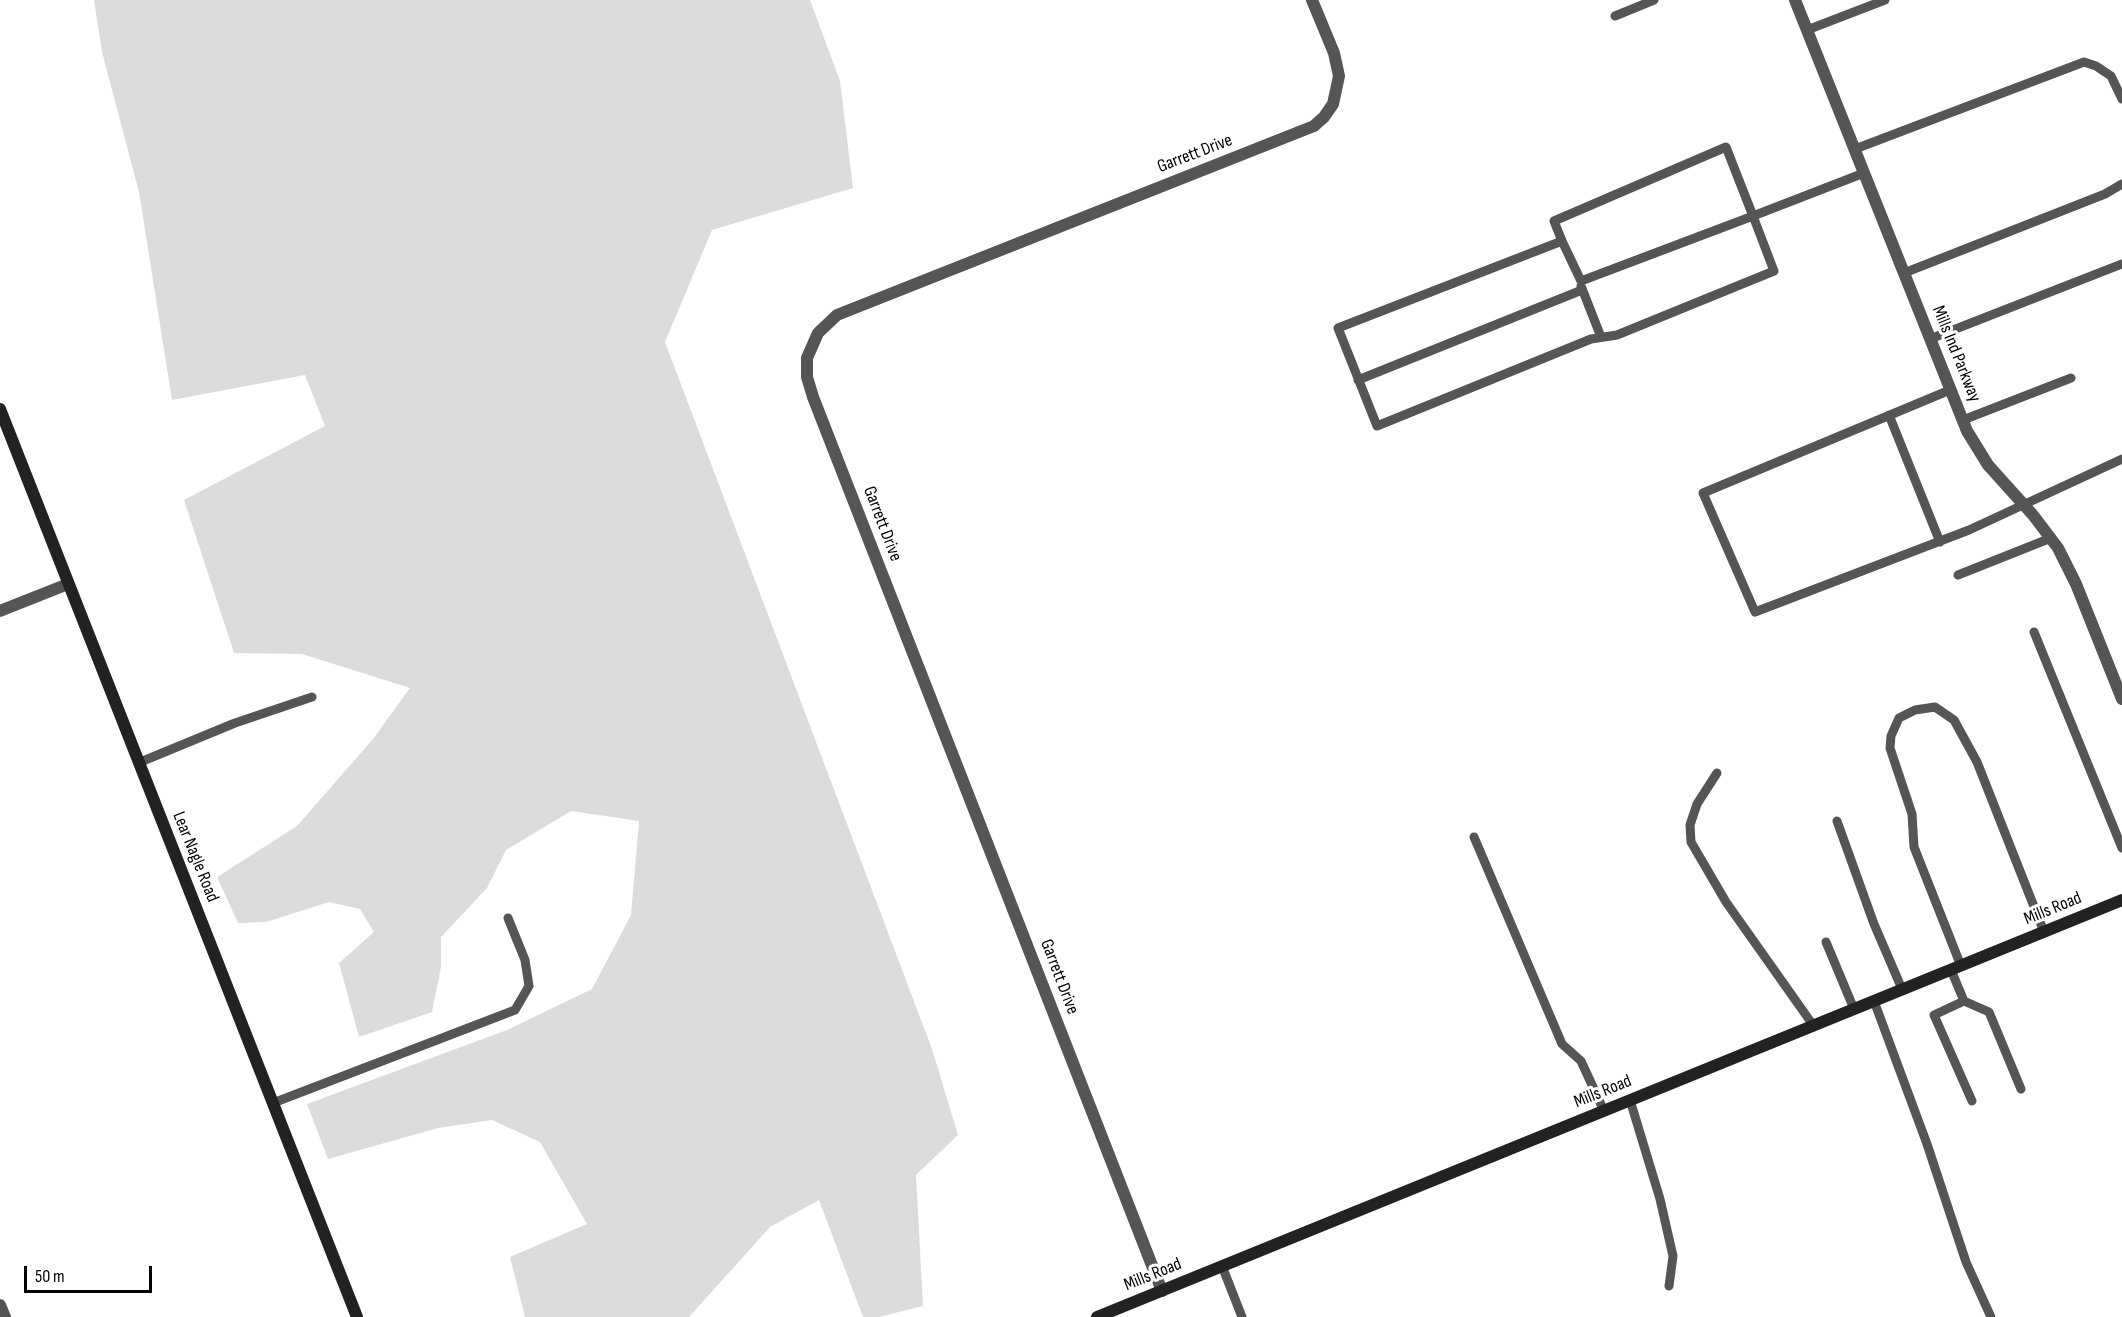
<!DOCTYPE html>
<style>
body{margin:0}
#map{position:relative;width:2122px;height:1317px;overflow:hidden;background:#fff;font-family:"Sofia Sans Condensed",sans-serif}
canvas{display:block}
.scale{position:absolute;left:24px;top:1266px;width:128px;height:27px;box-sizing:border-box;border:3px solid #000;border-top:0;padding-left:8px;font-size:18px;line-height:21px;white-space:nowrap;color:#000;-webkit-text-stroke:4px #fff;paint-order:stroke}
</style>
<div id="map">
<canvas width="2122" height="1317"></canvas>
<div class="scale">50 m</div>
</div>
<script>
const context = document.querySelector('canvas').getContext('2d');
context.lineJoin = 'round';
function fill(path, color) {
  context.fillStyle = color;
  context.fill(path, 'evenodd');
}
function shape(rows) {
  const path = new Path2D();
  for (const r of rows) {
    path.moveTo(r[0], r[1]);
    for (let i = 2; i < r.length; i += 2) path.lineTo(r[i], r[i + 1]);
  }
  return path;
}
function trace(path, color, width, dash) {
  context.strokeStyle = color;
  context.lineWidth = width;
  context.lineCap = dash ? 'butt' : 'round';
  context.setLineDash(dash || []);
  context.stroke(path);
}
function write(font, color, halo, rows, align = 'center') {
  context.font = font + ' "Sofia Sans Condensed",sans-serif';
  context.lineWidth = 6;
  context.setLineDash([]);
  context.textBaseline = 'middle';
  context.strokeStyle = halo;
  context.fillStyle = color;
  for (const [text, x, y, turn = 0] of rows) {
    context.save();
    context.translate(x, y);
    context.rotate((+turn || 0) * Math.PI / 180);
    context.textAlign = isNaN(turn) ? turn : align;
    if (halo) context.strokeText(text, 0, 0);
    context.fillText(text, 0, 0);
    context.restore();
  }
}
const green = shape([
 [94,0,810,0,840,81,853,188,712,230,665,342,932,1049,958,1135,916,1175,923,1306,879,1317,863,1317,819,1200,770,1227,689,1317,525,1317,510,1257,587,1224,540,1142,492,1120,438,1128,328,1159,307,1104,507,1030,592,989,631,915,639,821,571,811,506,850,487,888,441,937,441,967,432,1012,359,1037,339,963,374,932,360,909,329,902,266,922,238,923,217,877,297,826,373,739,410,688,302,654,234,653,184,500,325,426,305,375,172,400,139,192,102,52]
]);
const lane = shape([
 [1615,16,1654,0],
 [1807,30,1885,0],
 [1855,149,2084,62,2096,66,2111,76,2122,99],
 [1562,241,1581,281,1753,216,1726,147,1554,221,1562,241,1338,328,1377,426,1591,339,1617,335,1774,271,1753,216,1864,173],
 [1904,273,2105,194,2122,184],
 [1581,286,1601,337],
 [1930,339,2122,264],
 [1358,380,1582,290],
 [1950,390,1703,493,1755,612,1969,530,2122,459],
 [1889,415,1940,542],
 [1963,420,2071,378],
 [1958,575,2051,538],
 [2034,632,2122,848],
 [138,763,235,723,312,697],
 [1717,773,1697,804,1690,825,1691,842,1726,902,1813,1025],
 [1837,821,1874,924,1902,989],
 [1474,837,1562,1044,1581,1061,1604,1111],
 [1826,942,1854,1009],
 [1961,966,1914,847,1912,814,1890,748,1891,736,1899,718,1915,710,1935,707,1954,720,1977,762,2044,932],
 [1951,970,1964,1001,1989,1012,2021,1089],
 [1874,1001,1927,1144,1966,1262,1991,1317],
 [1964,1001,1934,1015,1972,1101],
 [1630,1100,1660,1199,1673,1256,1669,1286],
 [273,1103,515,1010,529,986,525,960,508,918],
 [1222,1266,1242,1317]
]);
const street = shape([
 [1795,0,1967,431,1988,465,2033,515,2058,548,2076,584,2122,699],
 [0,611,68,584],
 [1162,1291,813,397,807,377,807,358,818,333,837,315,1314,126,1324,117,1333,104,1339,76,1334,53,1312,0],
 [0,1305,5,1317]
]);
const secondary = shape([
 [0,409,357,1317],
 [1097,1317,2122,900]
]);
const streetNames = [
 ["Garrett Drive",1195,154,-21],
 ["Mills Ind Parkway",1956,354,68],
 ["Garrett Drive",882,524,69],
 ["Lear Nagle Road",195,857,68],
 ["Mills Road",2053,909,-22],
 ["Garrett Drive",1059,977,69],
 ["Mills Road",1603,1092,-22],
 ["Mills Road",1153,1275,-22]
];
fill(green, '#dcdcdc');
trace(lane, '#555', 9);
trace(street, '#555', 12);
trace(secondary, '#222', 12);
write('18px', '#000', '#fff', streetNames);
</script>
